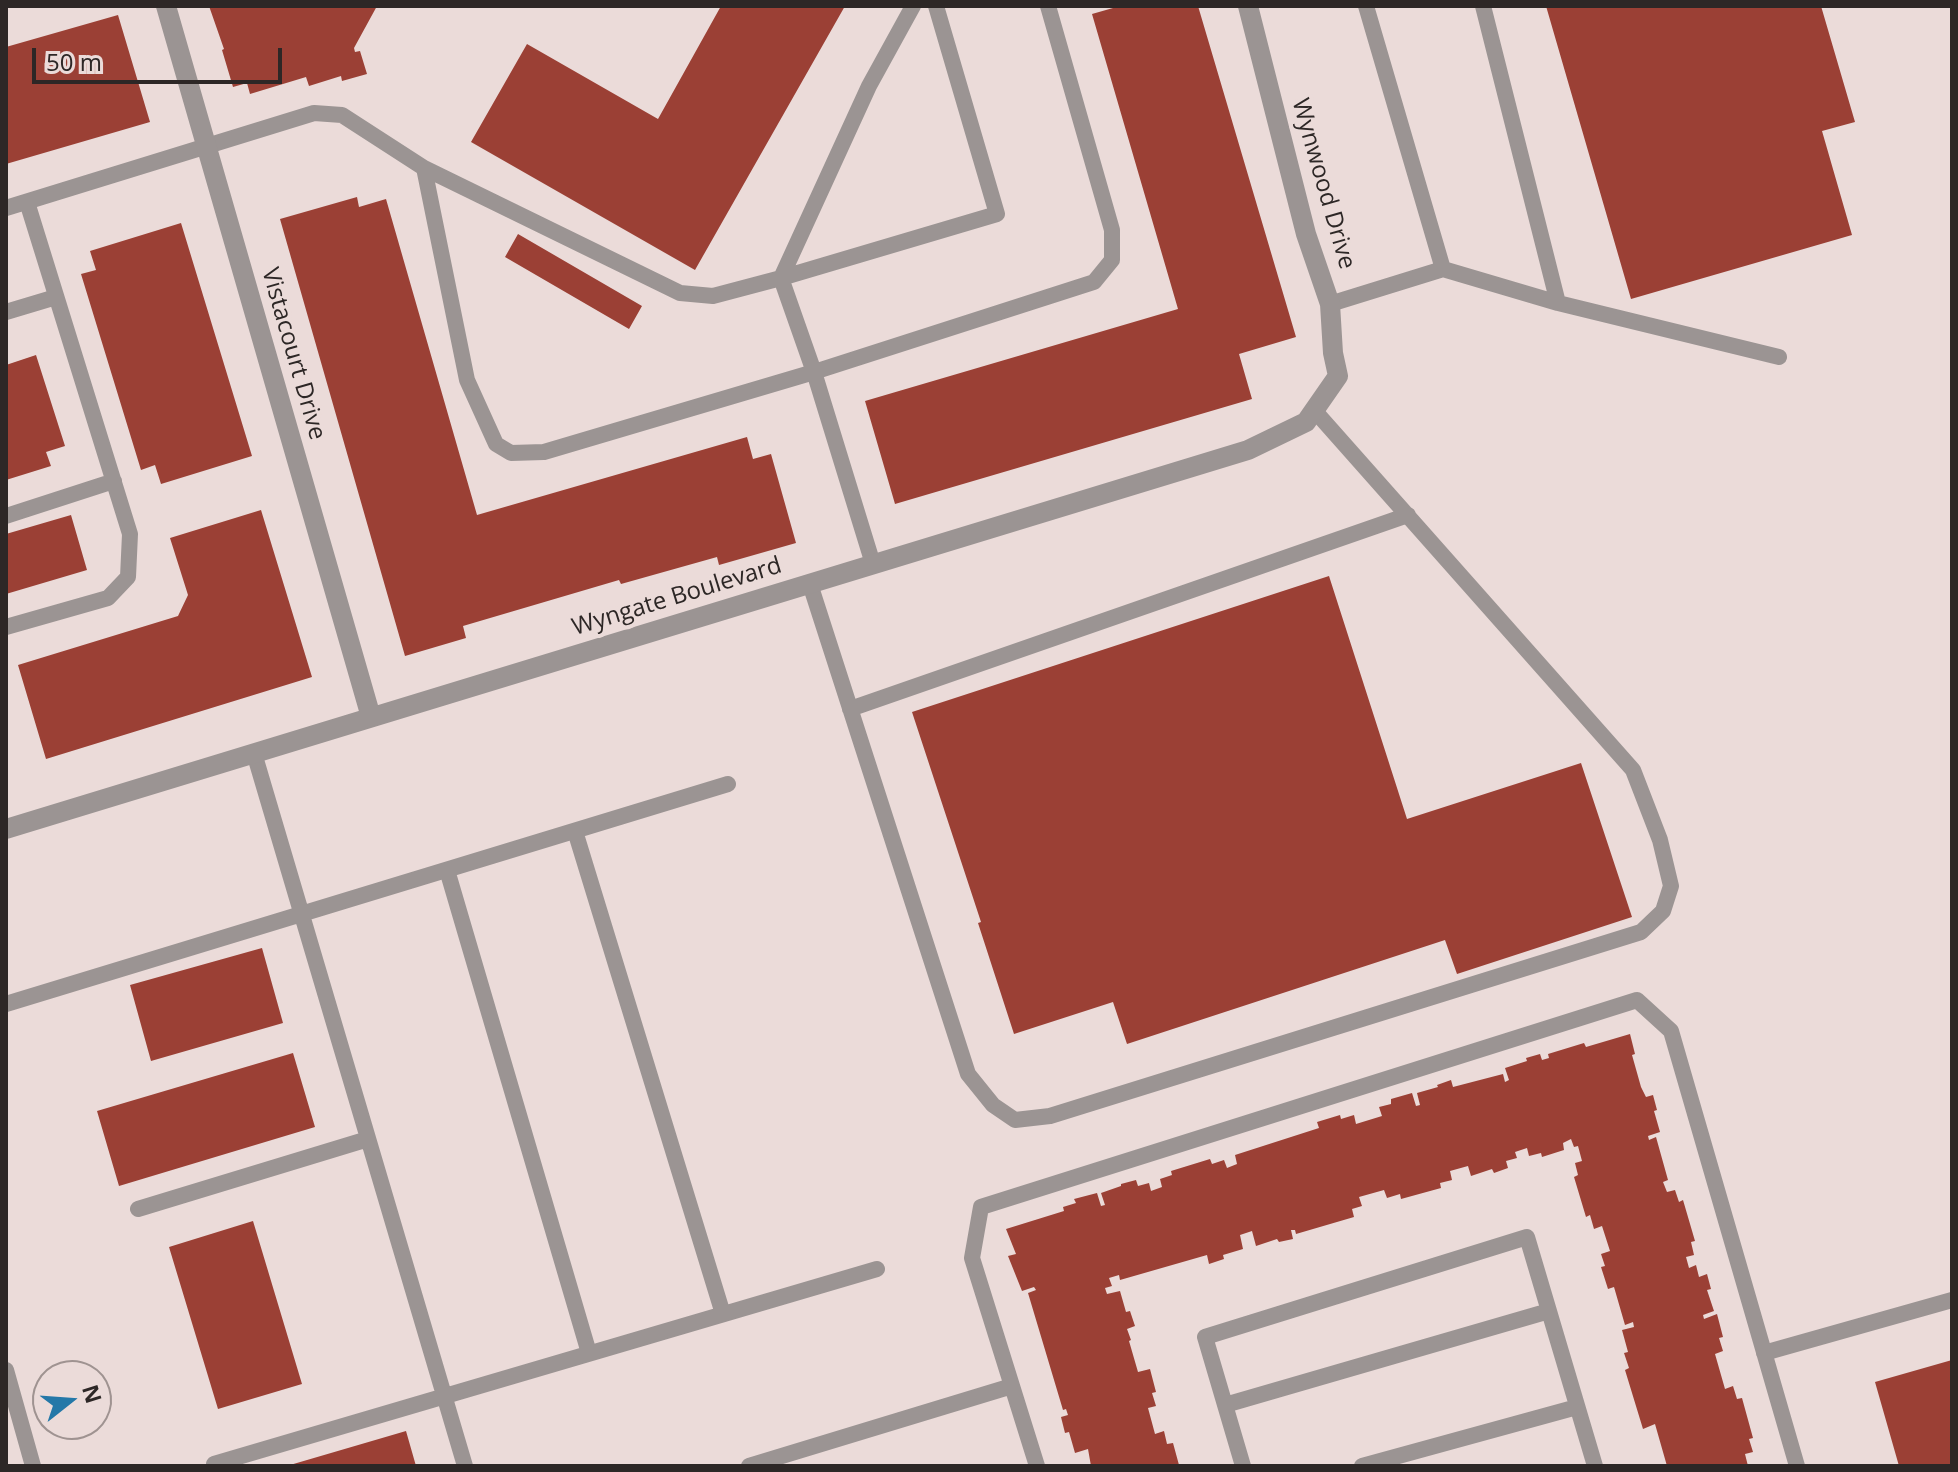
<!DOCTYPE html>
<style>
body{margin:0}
#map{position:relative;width:1958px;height:1472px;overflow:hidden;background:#ebdbd9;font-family:"Open Sans",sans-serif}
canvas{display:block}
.frame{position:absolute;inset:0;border:8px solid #2d2726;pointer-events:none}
.north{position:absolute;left:32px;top:1360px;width:80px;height:80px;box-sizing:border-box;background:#ebdbd9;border:2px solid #9f9391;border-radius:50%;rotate:73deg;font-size:22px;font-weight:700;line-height:32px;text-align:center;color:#2d2726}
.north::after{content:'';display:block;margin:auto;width:28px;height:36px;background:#2478a8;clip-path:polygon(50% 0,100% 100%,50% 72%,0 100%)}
.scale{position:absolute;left:32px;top:48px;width:250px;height:36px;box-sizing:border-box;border:4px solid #2d2726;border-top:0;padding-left:10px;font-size:24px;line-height:28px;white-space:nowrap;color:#2d2726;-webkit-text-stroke:6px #ebdbd9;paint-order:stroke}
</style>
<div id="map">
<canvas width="1958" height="1472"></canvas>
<div class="frame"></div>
<div class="north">N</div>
<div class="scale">50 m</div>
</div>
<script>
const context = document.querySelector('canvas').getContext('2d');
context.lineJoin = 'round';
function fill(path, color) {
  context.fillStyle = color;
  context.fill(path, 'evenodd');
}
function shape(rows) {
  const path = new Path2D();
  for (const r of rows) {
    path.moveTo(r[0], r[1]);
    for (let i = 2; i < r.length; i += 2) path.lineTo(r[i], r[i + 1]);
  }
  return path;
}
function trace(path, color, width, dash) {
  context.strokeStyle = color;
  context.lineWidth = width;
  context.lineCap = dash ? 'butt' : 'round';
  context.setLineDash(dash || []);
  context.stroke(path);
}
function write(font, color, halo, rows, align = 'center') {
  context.font = font + ' "Open Sans",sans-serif';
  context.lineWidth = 8;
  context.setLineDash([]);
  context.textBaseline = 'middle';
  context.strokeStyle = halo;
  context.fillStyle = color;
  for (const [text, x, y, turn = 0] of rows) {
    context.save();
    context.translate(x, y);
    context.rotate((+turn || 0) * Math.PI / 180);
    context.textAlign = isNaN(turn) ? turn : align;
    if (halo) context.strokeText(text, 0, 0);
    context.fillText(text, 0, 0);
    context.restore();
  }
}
const building = shape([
 [209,6,377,6,354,48,355,52,360,51,367,74,342,81,341,76,309,86,306,77,250,94,247,83,233,87,222,50,224,49],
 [721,6,845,6,695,270,471,142,527,44,658,119],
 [1120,6,1198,6,1296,337,1239,354,1252,399,895,504,865,401,1178,309,1092,14],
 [1546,6,1821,6,1855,122,1822,131,1852,235,1631,299],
 [118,15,150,122,6,164,6,47],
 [357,197,359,207,386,199,477,515,747,437,753,459,771,454,796,543,719,565,717,557,621,584,619,580,463,626,466,638,405,656,280,219],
 [181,223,252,456,161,484,155,465,141,470,81,274,96,270,90,251],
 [518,234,642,306,629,329,505,257],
 [36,355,65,446,46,452,51,466,6,480,6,365],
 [261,510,312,677,46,759,18,665,178,616,188,595,170,538],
 [71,515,87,570,6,594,6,534],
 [1329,576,1407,819,1581,763,1632,917,1457,974,1445,940,1127,1044,1113,1002,1014,1034,978,923,981,922,912,712],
 [262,948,283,1023,151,1061,130,985],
 [1630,1034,1635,1054,1632,1055,1641,1087,1646,1097,1653,1095,1657,1110,1654,1111,1660,1132,1648,1136,1649,1140,1656,1137,1668,1180,1663,1182,1667,1192,1675,1190,1679,1202,1683,1200,1695,1241,1691,1242,1694,1255,1686,1257,1689,1268,1696,1265,1699,1277,1707,1274,1711,1289,1707,1290,1714,1311,1703,1315,1704,1319,1717,1314,1723,1337,1719,1338,1723,1351,1715,1354,1725,1389,1733,1386,1737,1399,1742,1398,1753,1438,1749,1439,1753,1452,1745,1454,1748,1466,1667,1466,1655,1424,1643,1429,1625,1370,1629,1368,1624,1353,1628,1352,1622,1330,1634,1327,1633,1322,1625,1325,1614,1287,1608,1289,1601,1267,1605,1266,1601,1254,1610,1251,1602,1226,1594,1229,1590,1215,1586,1217,1574,1177,1578,1175,1575,1163,1582,1161,1578,1146,1574,1147,1571,1139,1563,1143,1564,1150,1542,1157,1541,1153,1529,1156,1527,1148,1515,1152,1517,1158,1506,1161,1508,1168,1494,1173,1492,1169,1471,1176,1468,1166,1450,1171,1452,1180,1440,1183,1441,1188,1401,1199,1400,1194,1387,1198,1384,1190,1359,1197,1362,1206,1352,1209,1354,1217,1296,1234,1295,1230,1291,1230,1293,1239,1279,1242,1277,1239,1256,1246,1252,1231,1240,1235,1243,1249,1223,1255,1224,1259,1209,1264,1207,1255,1120,1280,1119,1275,1109,1278,1112,1286,1105,1288,1107,1294,1120,1291,1126,1312,1130,1311,1135,1326,1127,1329,1131,1340,1129,1341,1138,1372,1150,1369,1156,1392,1152,1393,1156,1406,1148,1408,1155,1434,1164,1431,1167,1444,1173,1443,1179,1465,1091,1466,1088,1449,1075,1453,1069,1432,1065,1433,1061,1417,1068,1415,1066,1409,1063,1410,1028,1293,1036,1290,1034,1287,1022,1291,1008,1256,1016,1254,1006,1229,1064,1211,1063,1207,1076,1203,1074,1199,1097,1193,1101,1206,1105,1205,1101,1193,1121,1186,1121,1184,1136,1180,1138,1186,1149,1183,1151,1191,1162,1187,1160,1179,1172,1175,1171,1171,1210,1159,1212,1164,1224,1160,1227,1168,1237,1164,1235,1155,1319,1128,1317,1122,1340,1115,1341,1119,1354,1115,1356,1124,1382,1116,1379,1107,1391,1104,1391,1099,1412,1093,1416,1106,1420,1105,1417,1093,1438,1087,1437,1085,1451,1080,1453,1087,1503,1074,1505,1082,1509,1080,1505,1068,1527,1061,1526,1058,1540,1054,1542,1060,1549,1058,1548,1054,1584,1043,1586,1047],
 [293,1053,315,1127,119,1186,97,1111],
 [253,1221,302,1384,218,1409,169,1247],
 [1952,1360,1952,1466,1899,1466,1875,1382],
 [406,1431,416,1466,290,1466,290,1465]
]);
const service = shape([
 [1366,6,1443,269],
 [1483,6,1558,303],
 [6,208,314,113,342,115,424,168,467,380,496,444,511,453,544,452,814,372,781,278,713,296,680,293,424,168],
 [781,278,997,214,936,6],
 [781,278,869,86,913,6],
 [1330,304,1443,269,1558,303,1779,357],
 [6,312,56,297],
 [6,516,114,481],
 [873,564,814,372,1094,282,1112,260,1112,230,1048,6],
 [810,584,968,1074,993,1105,1015,1120,1050,1116,1641,932,1663,911,1671,886,1660,840,1633,770,1314,410],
 [6,627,108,598,128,577,130,534,27,202],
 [850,709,1408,515],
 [254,753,465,1466],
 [575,831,723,1314],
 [447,870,589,1353],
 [6,1004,728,784],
 [138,1209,368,1139],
 [1764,1353,1952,1300],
 [6,1370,33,1466],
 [1225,1405,1549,1311],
 [214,1464,877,1269],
 [749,1466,1012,1386],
 [1037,1466,972,1258,981,1207,1637,1000,1671,1031,1797,1466],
 [1243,1466,1205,1337,1527,1237,1595,1466],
 [1362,1466,1577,1407]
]);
const minor = shape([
 [166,6,371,717],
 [6,829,1248,450,1306,422,1338,376,1333,353,1330,304,1306,234,1248,6]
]);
const streetNames = [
 ["Wynwood Drive",1323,184,74],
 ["Vistacourt Drive",293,354,74],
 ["Wyngate Boulevard",677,597,-17]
];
fill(building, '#9b4035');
trace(service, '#9b9493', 16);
trace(minor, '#9b9493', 20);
write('24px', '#2d2726', '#ebdbd9', streetNames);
</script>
